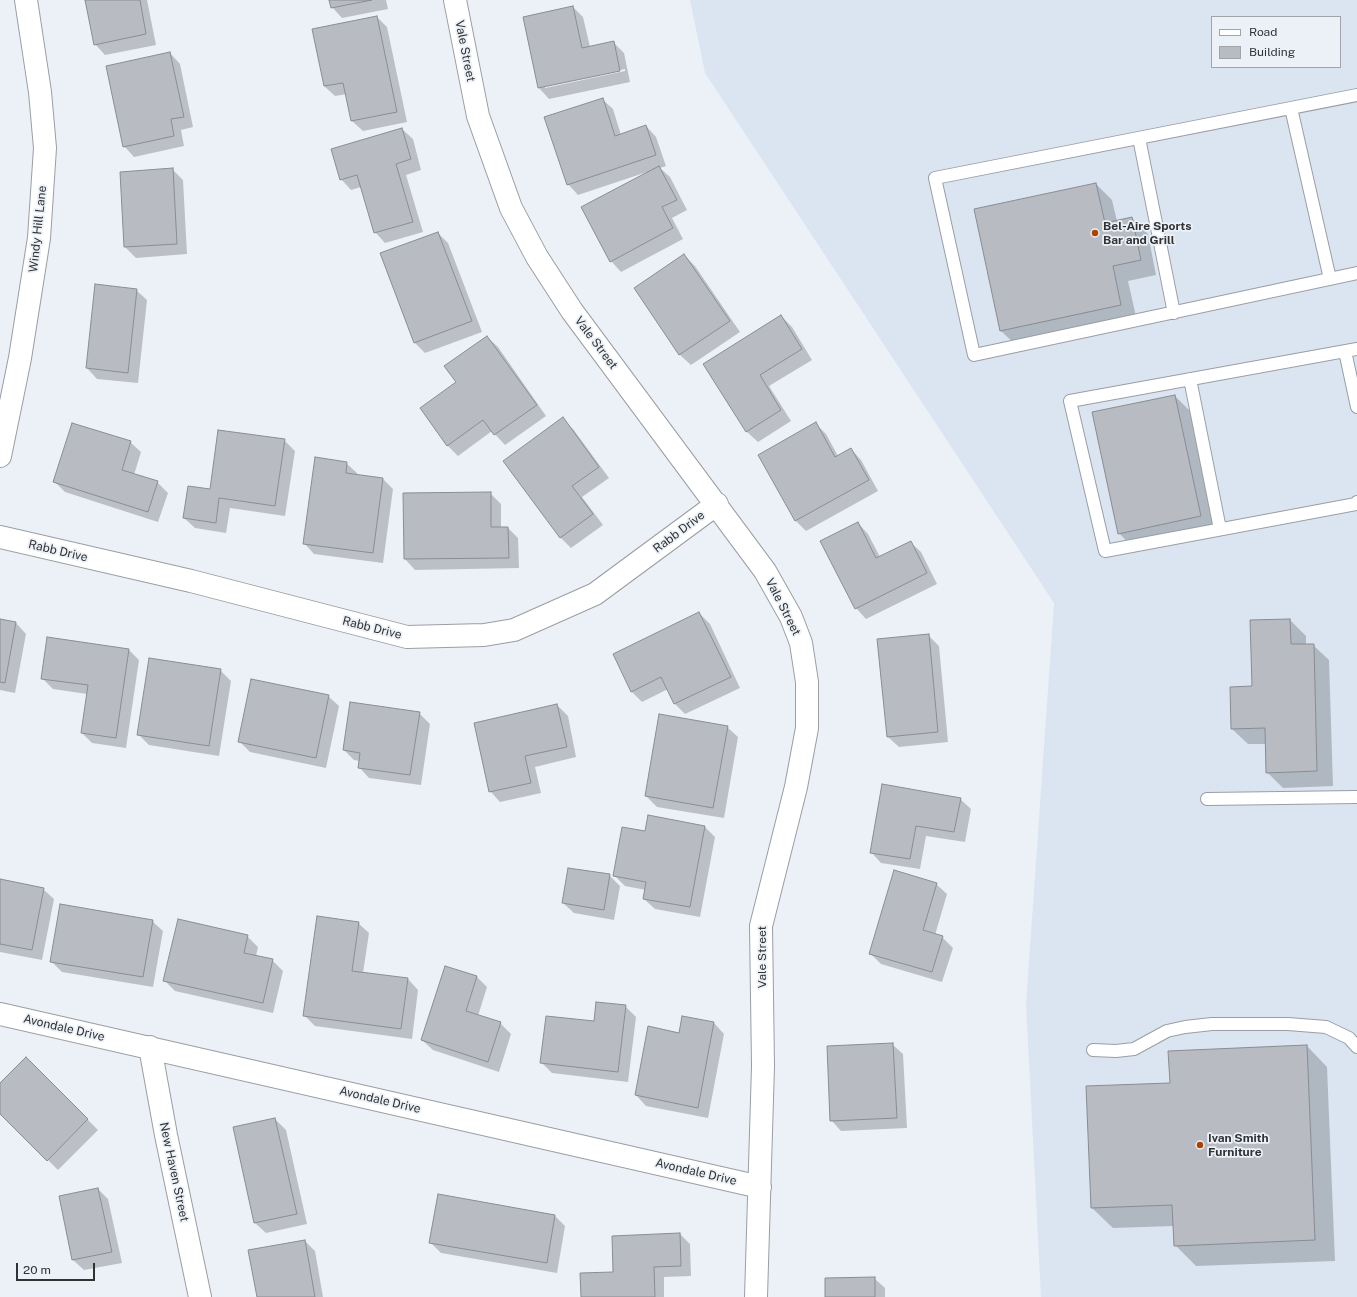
<!DOCTYPE html>
<style>
body{margin:0}
#map{position:relative;width:1357px;height:1297px;overflow:hidden;background:#ecf1f7;font-family:"Public Sans",sans-serif}
canvas{display:block}
.legend{position:absolute;left:1211px;top:16px;width:130px;height:52px;box-sizing:border-box;background:#ecf1f7;border:1px solid #a1a5a9;margin:0;padding:5px 7px;list-style:none;font-size:12px;color:#303234}
.legend li{display:flex;align-items:center;gap:8px;height:20px}
.legend b{width:20px;border:1px solid #a1a5a9}
.scale{position:absolute;left:16px;top:1263px;width:79px;height:18px;box-sizing:border-box;border:2px solid #303234;border-top:0;padding-left:5px;font-size:12px;line-height:14px;white-space:nowrap;color:#303234;-webkit-text-stroke:3px #ecf1f7;paint-order:stroke}
</style>
<div id="map">
<canvas width="1357" height="1297"></canvas>
<ul class="legend">
<li><b style="height:5px;background:#fff"></b>Road</li>
<li><b style="height:11px;background:#b8bcc2"></b>Building</li>
</ul>
<div class="scale">20 m</div>
</div>
<script>
const context = document.querySelector('canvas').getContext('2d');
context.lineJoin = 'round';
function fill(path, color) {
  context.fillStyle = color;
  context.fill(path, 'evenodd');
}
function shape(rows) {
  const path = new Path2D();
  for (const r of rows) {
    path.moveTo(r[0], r[1]);
    for (let i = 2; i < r.length; i += 2) path.lineTo(r[i], r[i + 1]);
  }
  return path;
}
function trace(path, color, width, dash) {
  context.strokeStyle = color;
  context.lineWidth = width;
  context.lineCap = dash ? 'butt' : 'round';
  context.setLineDash(dash || []);
  context.stroke(path);
}
function write(font, color, halo, rows, align = 'center') {
  context.font = font + ' "Public Sans",sans-serif';
  context.lineWidth = 3.5;
  context.setLineDash([]);
  context.textBaseline = 'middle';
  context.strokeStyle = halo;
  context.fillStyle = color;
  for (const [text, x, y, turn = 0] of rows) {
    context.save();
    context.translate(x, y);
    context.rotate((+turn || 0) * Math.PI / 180);
    context.textAlign = isNaN(turn) ? turn : align;
    if (halo) context.strokeText(text, 0, 0);
    context.fillText(text, 0, 0);
    context.restore();
  }
}
const built = shape([
 [690,0,1357,0,1357,1297,1041,1297,1026,1004,1054,603,705,73],
 [1212,17,1340,17,1340,67,1212,67]
]);
const shadow = shape([
 [86,0,147,0,156,45,105,55,95,44],
 [330,0,386,0,388,9,342,18,332,7],
 [573,7,583,17,590,47,613,42,624,53,630,82,549,99,539,88,524,17],
 [625,69,625,71,545,88,545,86],
 [377,17,387,27,407,122,363,131,352,121,347,94,335,96,324,86],
 [170,53,180,64,193,127,181,130,184,146,134,157,124,146],
 [602,99,613,109,621,135,646,126,656,137,666,166,660,168,670,177,687,210,672,218,683,239,621,272,611,261,647,172,578,195,568,184],
 [402,129,413,139,421,170,406,175,423,232,385,243,375,232,361,187,351,190,341,179],
 [172,169,183,180,187,254,136,258,125,247,121,173],
 [1096,184,1112,200,1117,221,1132,218,1148,234,1156,275,1128,281,1137,321,1017,346,1001,331],
 [438,233,448,243,482,332,425,353,415,343],
 [684,255,695,266,740,332,691,365,680,355,635,288],
 [96,285,136,290,147,300,138,383,97,379,87,368],
 [781,316,792,327,812,360,769,386,791,421,758,442,747,432,705,364],
 [487,337,498,347,546,416,505,445,492,431,458,456,447,445,458,383],
 [1175,396,1191,412,1216,532,1134,549,1119,533],
 [562,418,573,429,609,478,582,497,603,525,571,548,561,538,504,461],
 [816,424,826,434,838,456,851,449,861,460,878,491,806,531,796,521,759,455],
 [284,440,295,451,285,516,230,508,226,533,195,528,184,518,211,490],
 [130,442,141,452,134,475,157,482,168,493,158,522,65,492,55,482],
 [346,463,357,473,357,475,383,479,393,489,383,563,314,554,304,543],
 [490,493,501,504,501,528,508,528,518,538,519,568,415,570,405,559,404,494],
 [858,523,868,534,880,557,910,542,921,552,937,584,866,619,856,608],
 [699,613,710,624,740,688,685,714,675,704,668,689,642,702,631,691],
 [0,620,16,623,26,634,15,693,0,690],
 [1290,620,1306,636,1306,645,1313,645,1329,660,1333,786,1283,788,1267,772,1267,744,1248,744,1232,729],
 [928,635,939,646,948,742,899,747,888,737],
 [128,649,139,660,126,748,92,743,82,733,87,694,53,689,42,678],
 [220,670,231,681,219,756,149,745,138,734],
 [328,696,339,706,326,768,250,752,239,741],
 [557,705,568,716,576,757,535,767,541,793,500,802,490,791],
 [419,713,430,724,421,785,369,778,359,767,360,761,354,760,344,750],
 [727,727,738,737,724,818,657,807,646,796],
 [960,799,971,809,965,842,926,836,920,869,881,863,871,852],
 [704,826,715,837,700,917,655,909,644,899,646,890,625,886,614,875,646,832],
 [609,875,620,886,614,920,574,913,563,903],
 [0,880,43,889,54,899,42,960,0,952],
 [936,884,947,894,935,935,942,937,953,948,942,982,881,964,870,953],
 [152,921,163,931,153,987,62,972,51,961],
 [358,923,369,933,363,973,408,979,418,990,412,1039,315,1026,304,1015],
 [247,936,258,947,256,956,272,960,283,971,273,1013,175,991,164,980],
 [476,976,487,987,478,1016,500,1023,511,1034,499,1072,433,1050,422,1040],
 [625,1006,636,1017,628,1082,552,1073,541,1062,595,1022],
 [683,1017,714,1023,724,1034,708,1118,646,1106,636,1095,679,1034],
 [892,1044,903,1054,907,1128,841,1131,831,1120],
 [1307,1046,1327,1067,1335,1261,1196,1266,1175,1245,1174,1226,1113,1228,1092,1208,1171,1084],
 [26,1058,98,1130,58,1170,0,1112,0,1084],
 [275,1119,286,1130,307,1224,266,1233,255,1223],
 [98,1189,108,1199,122,1263,84,1270,73,1260,60,1197],
 [555,1216,565,1226,557,1273,441,1253,430,1242],
 [680,1234,690,1244,691,1276,664,1277,664,1297,582,1297,614,1273],
 [305,1241,315,1251,323,1297,258,1297],
 [874,1278,885,1288,885,1297,826,1297]
]);
const building = shape([
 [85,0,140,0,146,34,94,45,85,0],
 [329,0,372,0,331,8,329,0],
 [573,6,582,48,614,41,620,71,538,88,523,17,573,6],
 [377,16,397,112,351,121,343,83,324,86,312,29,377,16],
 [170,52,184,117,171,119,174,136,123,147,106,66,170,52],
 [603,98,615,136,646,125,656,155,567,185,544,117,603,98],
 [402,128,411,159,396,164,413,222,374,233,357,175,340,180,331,149,402,128],
 [659,166,677,200,662,207,673,228,610,262,581,207,659,166],
 [173,168,177,244,124,247,120,172,173,168],
 [1096,183,1105,223,1132,217,1141,260,1113,266,1121,305,1000,331,974,209,1096,183],
 [438,232,472,321,414,343,380,253,438,232],
 [684,254,730,321,679,355,634,288,684,254],
 [95,284,137,289,128,373,86,368,95,284],
 [781,315,802,349,760,375,781,410,746,432,703,364,781,315],
 [487,336,537,405,494,435,483,420,447,446,420,408,456,382,444,366,487,336],
 [1175,395,1201,516,1118,534,1092,412,1175,395],
 [563,417,599,467,572,486,593,514,560,538,503,461,563,417],
 [816,422,835,457,851,448,869,480,795,521,758,455,816,422],
 [72,423,131,441,122,470,158,481,148,512,53,482,72,423],
 [218,430,285,439,275,506,219,498,216,523,183,518,188,486,210,489,218,430],
 [315,457,347,462,346,473,383,478,373,553,303,544,315,457],
 [491,492,491,527,508,527,509,558,404,559,403,493,491,492],
 [858,522,876,558,911,541,927,573,855,609,820,541,858,522],
 [699,612,731,677,674,704,661,677,631,692,613,654,699,612],
 [0,619,16,622,5,683,0,682,0,619],
 [1290,619,1291,644,1314,644,1317,771,1266,773,1265,728,1231,729,1230,687,1252,686,1250,620,1290,619],
 [929,634,938,732,887,737,877,639,929,634],
 [47,637,129,649,116,738,81,733,88,685,41,679,47,637],
 [149,658,221,669,209,746,137,735,149,658],
 [251,679,329,695,316,758,238,742,251,679],
 [350,702,420,712,410,775,358,768,360,753,343,750,350,702],
 [557,704,567,747,525,756,531,783,489,792,474,723,557,704],
 [659,714,728,726,713,808,645,796,659,714],
 [882,784,961,798,954,832,916,826,910,859,870,853,882,784],
 [648,815,705,826,690,907,643,899,646,882,613,876,622,827,645,831,648,815],
 [568,868,610,874,604,910,562,903,568,868],
 [894,870,937,883,923,930,943,936,932,972,869,954,894,870],
 [0,879,44,888,32,950,0,944,0,879],
 [60,904,153,920,143,977,50,962,60,904],
 [317,916,359,922,352,971,408,978,401,1029,303,1016,317,916],
 [178,919,248,935,244,953,273,959,263,1003,163,981,178,919],
 [445,966,477,976,466,1011,501,1022,488,1062,421,1040,445,966],
 [596,1002,626,1005,618,1072,540,1063,546,1016,594,1021,596,1002],
 [682,1016,714,1022,698,1108,635,1095,648,1026,679,1033,682,1016],
 [893,1043,897,1118,830,1121,827,1046,893,1043],
 [1307,1045,1315,1240,1174,1246,1172,1205,1091,1208,1086,1086,1170,1083,1168,1051,1307,1045],
 [26,1057,88,1119,47,1161,0,1114,0,1083,26,1057],
 [275,1118,297,1214,254,1223,233,1127,275,1118],
 [98,1188,112,1252,72,1260,59,1196,98,1188],
 [438,1194,555,1215,547,1263,429,1243,438,1194],
 [680,1233,681,1266,654,1267,655,1297,581,1297,580,1273,613,1272,612,1236,680,1233],
 [305,1240,315,1297,257,1297,248,1250,305,1240],
 [875,1277,875,1297,825,1297,825,1278,875,1277]
]);
const service = shape([
 [1357,95,935,178,974,355,1357,273],
 [1291,108,1330,279],
 [1139,138,1174,313],
 [1357,349,1070,401,1105,551,1356,504,1357,502],
 [1345,351,1357,407],
 [1190,379,1220,529],
 [1207,799,1357,797],
 [1093,1050,1116,1051,1134,1049,1167,1031,1185,1027,1212,1024,1288,1024,1326,1027,1349,1038,1357,1047]
]);
const minor = shape([
 [455,0,478,116,511,208,537,257,572,311,765,571,791,617,801,643,807,682,807,728,796,787,761,926,763,1066,756,1297],
 [0,456,20,358,39,238,45,148,40,92,26,0],
 [0,537,191,581,407,637,484,635,514,630,595,594,717,504],
 [0,1014,760,1187],
 [150,1047,166,1135,200,1297]
]);
const markers = [
 [1095,233,4,"#a74505"],
 [1200,1145,4,"#a74505"]
];
const streetNames = [
 ["Vale Street",465,51,79],
 ["Windy Hill Lane",38,229,-84],
 ["Vale Street",596,343,53],
 ["Rabb Drive",679,532,-37],
 ["Rabb Drive",58,551,13],
 ["Vale Street",783,607,63],
 ["Rabb Drive",372,628,14],
 ["Vale Street",762,957,-90],
 ["Avondale Drive",64,1028,13],
 ["Avondale Drive",380,1100,13],
 ["New Haven Street",174,1172,78],
 ["Avondale Drive",696,1172,13]
];
const poiNames = [
 ["Bel-Aire Sports",1103,226],
 ["Bar and Grill",1103,240],
 ["Ivan Smith",1208,1138],
 ["Furniture",1208,1152]
];
fill(built, '#dbe5f2');
fill(shadow, '#0003');
fill(building, '#b8bcc2');
trace(building, '#898d93', 1);
trace(service, '#9a9ea4', 14);
trace(minor, '#9a9ea4', 24);
trace(service, '#fff', 12);
trace(minor, '#fff', 22);
for (const [x, y, r, color] of markers) {
  const dot = new Path2D();
  dot.arc(x, y, r, 0, 2 * Math.PI);
  context.fillStyle = color;
  context.fill(dot);
  trace(dot, '#ecf1f7', 1.5);
}
write('12px', '#303234', '#ecf1f7', streetNames);
write('bold 12px', '#303234', '#ecf1f7', poiNames, 'left');
</script>
